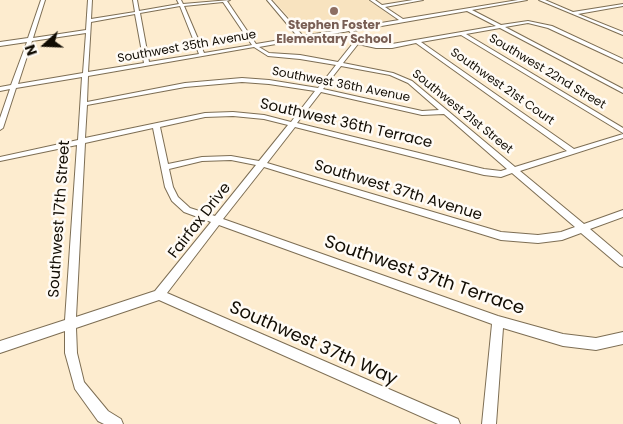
<!DOCTYPE html>
<style>
body{margin:0}
#map{position:relative;width:623px;height:424px;overflow:hidden;background:#fdeccf;font-family:Poppins,sans-serif}
canvas{display:block}
.north{position:absolute;left:20px;top:20px;width:50px;height:50px;-webkit-text-stroke:4px #fffbf5;paint-order:stroke;rotate:250deg;font-size:14px;font-weight:700;line-height:20px;text-align:center;color:#110c03}
.north::after{content:'';display:block;margin:auto;width:18px;height:22px;background:#110c03;clip-path:polygon(50% 0,100% 100%,50% 72%,0 100%)}
</style>
<div id="map">
<canvas width="623" height="424"></canvas>
<div class="north">N</div>
</div>
<script>
const context = document.querySelector('canvas').getContext('2d');
context.lineJoin = 'round';
function fill(path, color) {
  context.fillStyle = color;
  context.fill(path, 'evenodd');
}
function shape(rows) {
  const path = new Path2D();
  for (const r of rows) {
    path.moveTo(r[0], r[1]);
    for (let i = 2; i < r.length; i += 2) path.lineTo(r[i], r[i + 1]);
  }
  return path;
}
function trace(path, color, width, dash) {
  context.strokeStyle = color;
  context.lineWidth = width;
  context.lineCap = dash ? 'butt' : 'round';
  context.setLineDash(dash || []);
  context.stroke(path);
}
function write(font, color, halo, rows, align = 'center') {
  context.font = font + ' Poppins,sans-serif';
  context.lineWidth = 5;
  context.setLineDash([]);
  context.textBaseline = 'middle';
  context.strokeStyle = halo;
  context.fillStyle = color;
  for (const [text, x, y, turn = 0] of rows) {
    context.save();
    context.translate(x, y);
    context.rotate((+turn || 0) * Math.PI / 180);
    context.textAlign = isNaN(turn) ? turn : align;
    if (halo) context.strokeText(text, 0, 0);
    context.fillText(text, 0, 0);
    context.restore();
  }
}
const built = shape([
 [273,0,368,0,395,19,311,34,304,33]
]);
const minor = shape([
 [41,0,45,0,33,38,86,30,88,0,92,0,91,19,135,12,133,0,137,0,139,11,179,4,177,0,181,0,183,4,230,0,227,1,256,44,298,37,267,0,271,0,303,36,399,20,370,0,375,0,382,5,413,0,423,0,385,7,403,19,518,0,527,0,472,10,501,25,528,21,552,26,623,59,623,63,621,62,548,28,528,23,505,27,623,89,623,93,500,28,466,34,623,128,623,133,461,35,421,42,574,149,623,134,623,138,520,171,584,224,623,210,623,217,590,229,623,257,623,267,620,266,581,233,562,240,538,243,501,240,264,167,223,219,498,316,563,334,596,338,623,332,623,344,596,350,563,346,503,328,496,424,482,424,492,324,219,225,167,293,458,419,460,424,438,424,159,300,76,328,77,353,84,382,108,411,121,419,123,424,104,424,98,421,75,389,65,353,65,331,0,353,0,341,65,320,77,145,0,161,0,157,78,140,82,77,16,88,3,128,0,130,0,118,10,89,0,91,0,87,11,85,27,42,0,46,0,42,28,38,41,0],
 [223,2,252,45,204,53,184,6,223,2],
 [180,6,199,54,149,62,140,13,180,6],
 [467,11,496,26,392,44,376,44,359,41,353,31,467,11],
 [135,14,144,63,88,72,91,22,135,14],
 [349,31,352,34,354,42,338,62,300,55,269,53,259,47,349,31],
 [86,33,83,73,18,84,32,41,86,33],
 [416,43,567,151,515,167,412,81,393,73,343,63,358,44,376,48,392,48,416,43],
 [254,47,268,56,300,59,336,65,318,88,269,80,242,78,185,83,87,102,88,76,254,47],
 [341,66,390,75,408,83,439,110,422,111,323,89,341,66],
 [242,82,269,84,315,91,291,122,264,115,233,112,205,113,85,138,87,105,185,87,242,82],
 [321,92,422,115,444,114,507,169,501,171,484,169,297,123,321,92],
 [233,116,264,119,288,125,259,161,231,156,202,157,168,164,160,127,205,117,233,116],
 [295,127,484,175,501,177,512,173,575,227,561,232,538,235,501,232,267,163,295,127],
 [153,128,165,187,172,201,184,212,211,222,155,291,76,317,85,143,153,128],
 [231,160,256,165,215,216,190,208,178,197,173,187,169,169,202,161,231,160],
 [539,0,545,0,573,12,623,4,623,6,578,14,623,32,623,35,539,0]
]);
const markers = [
 [334,11,5,"#8d6e63"]
];
const farEducationnames = [
 ["Stephen Foster",334,26],
 ["Elementary School",334,40]
];
const farStreetnames = [
 ["Southwest 35th Avenue",187,47,-10],
 ["Southwest 22nd Street",547,72,31],
 ["Southwest 36th Avenue",341,85,11],
 ["Southwest 21st Court",502,87,35],
 ["Southwest 21st Street",462,112,39]
];
const streetNames = [
 ["Southwest 36th Terrace",346,124,13],
 ["Southwest 37th Avenue",398,191,17],
 ["Southwest 17th Street",60,219,-86],
 ["Fairfax Drive",200,221,-52]
];
const nearStreetnames = [
 ["Southwest 37th Terrace",424,276,19],
 ["Southwest 37th Way",313,344,24]
];
fill(built, '#f8e3bf');
trace(minor, '#7d6e54', 2);
fill(minor, '#fff');
for (const [x, y, r, color] of markers) {
  const dot = new Path2D();
  dot.arc(x, y, r, 0, 2 * Math.PI);
  context.fillStyle = color;
  context.fill(dot);
  trace(dot, '#fffbf5', 2);
}
write('bold 12px', '#785e54', '#fffbf5', farEducationnames);
write('12px', '#110c03', '#fffbf5', farStreetnames);
write('15px', '#110c03', '#fffbf5', streetNames);
write('18px', '#110c03', '#fffbf5', nearStreetnames);
</script>
